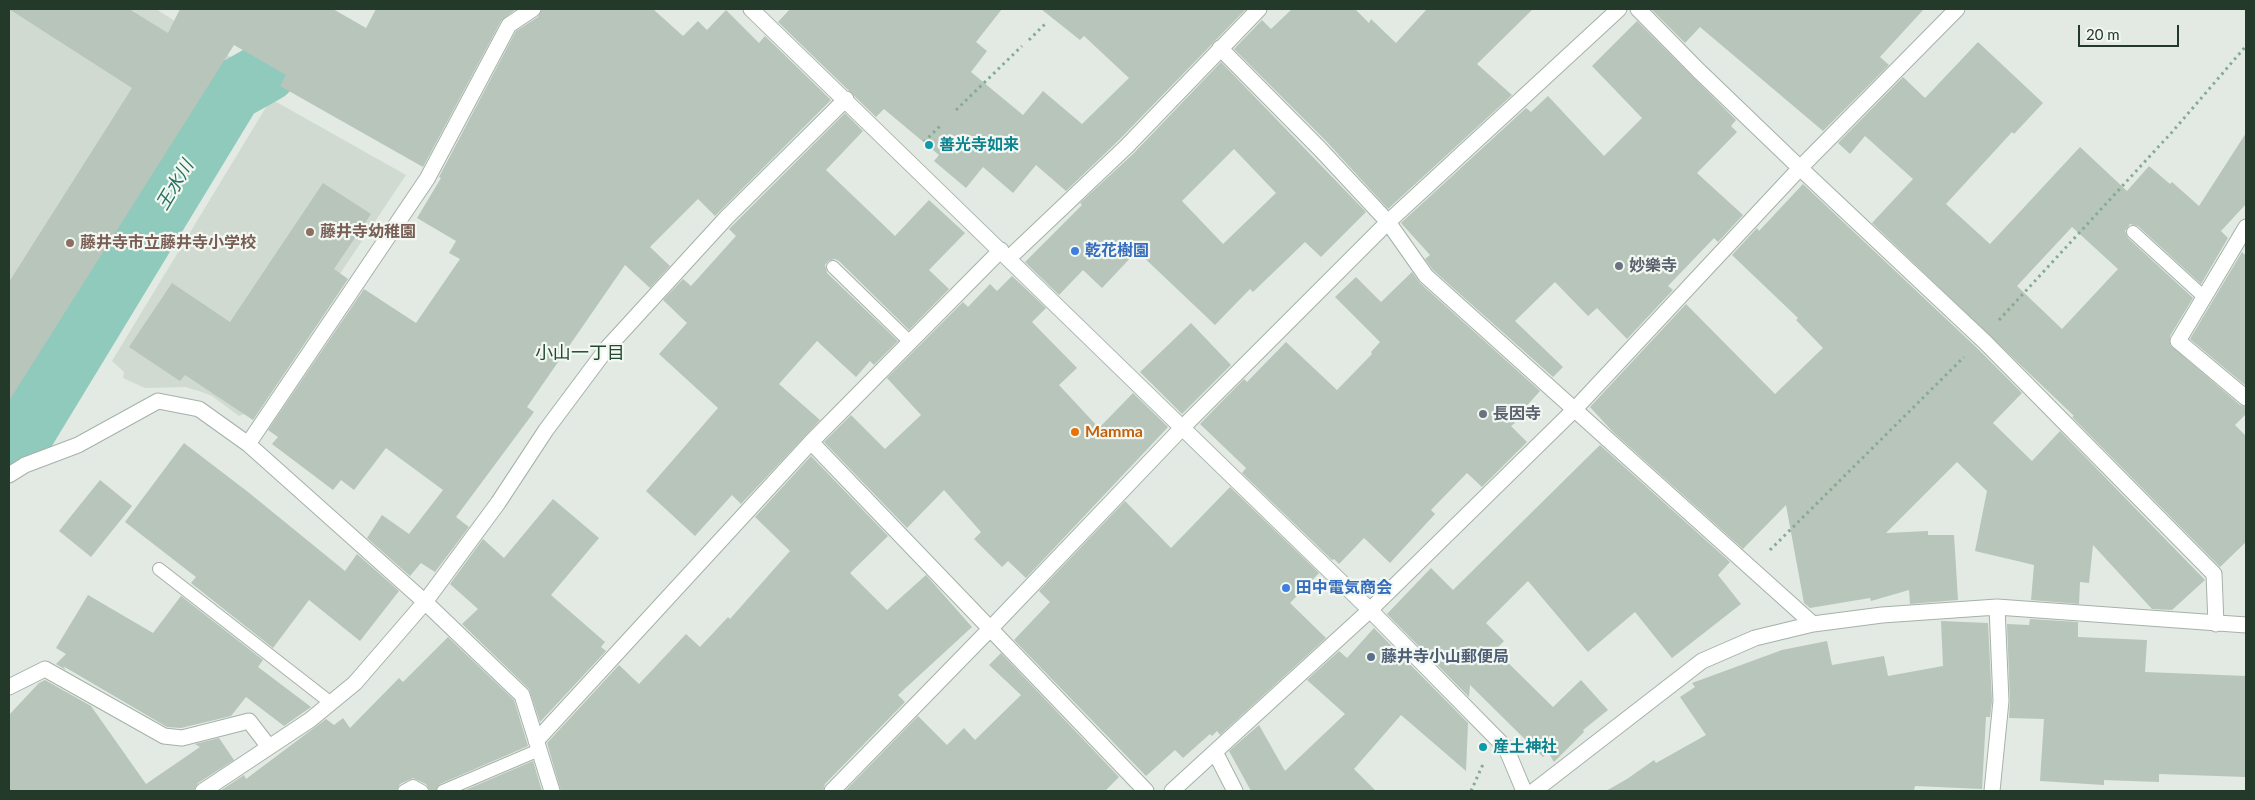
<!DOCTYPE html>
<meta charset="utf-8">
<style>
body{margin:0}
#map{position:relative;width:2255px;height:800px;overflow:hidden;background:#e2eae3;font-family:Lato,sans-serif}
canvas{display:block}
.frame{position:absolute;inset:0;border:10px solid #233a2b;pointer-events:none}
.scale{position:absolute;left:2078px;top:25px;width:101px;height:22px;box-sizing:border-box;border:2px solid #233a2b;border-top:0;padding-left:6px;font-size:15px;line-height:18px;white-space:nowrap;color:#233a2b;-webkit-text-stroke:4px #f2f7f2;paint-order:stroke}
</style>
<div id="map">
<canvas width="2255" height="800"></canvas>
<div class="frame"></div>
<div class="scale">20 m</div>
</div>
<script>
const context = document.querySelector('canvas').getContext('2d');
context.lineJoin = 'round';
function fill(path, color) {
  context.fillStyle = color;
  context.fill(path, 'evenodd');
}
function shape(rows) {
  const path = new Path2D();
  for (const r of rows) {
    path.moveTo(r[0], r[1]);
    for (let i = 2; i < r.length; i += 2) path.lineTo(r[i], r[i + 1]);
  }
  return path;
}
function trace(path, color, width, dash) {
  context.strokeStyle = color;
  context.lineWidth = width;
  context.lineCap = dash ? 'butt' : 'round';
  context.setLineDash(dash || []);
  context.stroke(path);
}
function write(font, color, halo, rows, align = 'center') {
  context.font = font + ' Lato,"Noto Sans JP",sans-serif';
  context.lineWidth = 4.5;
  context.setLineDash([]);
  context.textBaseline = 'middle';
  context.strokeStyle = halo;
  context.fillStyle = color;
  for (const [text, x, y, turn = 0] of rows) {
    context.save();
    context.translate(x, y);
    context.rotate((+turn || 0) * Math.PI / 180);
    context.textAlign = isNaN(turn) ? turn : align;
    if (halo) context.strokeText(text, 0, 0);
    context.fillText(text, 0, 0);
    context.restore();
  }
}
const built = shape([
 [9,9,156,9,243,65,20,420,9,430],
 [271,99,406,175,247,413,239,416,212,396,199,391,185,387,145,388,123,378,124,372,112,361]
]);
const river = shape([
 [9,446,26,430,232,91,266,72,297,9]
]);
const building = shape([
 [9,9,129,9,168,33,180,9,333,9,366,28,376,9,516,9,501,21,423,167,280,86,286,75,234,45,9,401,9,282,132,88],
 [542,9,653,9,683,36,698,21,707,30,726,10,759,43,765,36,831,100,715,216,698,199,650,247,670,266,650,288,625,265,527,407,534,412,456,517,469,527,435,572,421,563,410,576,367,538,382,515,409,534,443,490,386,448,354,490,341,480,333,490,272,444,278,437,268,430,364,289,416,323,460,259,449,253,456,241,417,218,441,178,439,177,516,31,538,17],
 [790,9,1002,9,976,42,987,51,971,72,1023,115,1043,91,1082,124,1129,78,1084,36,1080,40,1041,9,1246,9,1119,140,1066,191,1036,165,1013,193,983,167,966,188,934,161,939,155,884,109,876,117,778,22],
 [1292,9,1355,9,1369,23,1371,19,1396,43,1427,9,1533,9,1477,64,1512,95,1388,209,1327,142,1234,49,1262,20,1271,29],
 [1651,9,1924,9,1880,57,1889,65,1823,131,1700,27,1685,43],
 [1637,21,1736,120,1731,126,1737,132,1697,173,1743,215,1718,242,1714,238,1668,286,1673,290,1627,339,1597,308,1588,316,1555,282,1515,321,1563,367,1553,377,1433,270,1425,259,1430,255,1401,223,1526,108,1531,112,1548,96,1604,156,1642,118,1592,66],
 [1978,42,2043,103,2014,134,2012,132,1946,204,1990,244,2080,147,2127,191,2149,166,2170,184,2172,182,2199,206,2246,133,2246,204,2221,231,2228,238,2201,284,2138,226,2130,224,2125,231,2128,238,2193,298,2170,336,2170,345,2240,405,2246,407,2246,414,2235,425,2246,436,2246,542,2220,567,2072,417,2074,416,1872,223,1913,179,1865,136,1850,154,1838,143,1903,77,1925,98],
 [2072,227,2118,269,2062,329,2017,286],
 [1221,62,1366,212,1321,257,1305,242,1253,292,1250,289,1215,325,1137,251,1102,288,1083,270,1059,295,1025,262,1082,205,1080,203,1133,154],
 [1234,149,1276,193,1223,244,1182,201],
 [845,113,863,131,826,170,895,236,929,200,965,233,929,270,949,289,909,330,839,261,835,259,828,261,825,265,827,273,898,341,874,365,870,361,856,377,817,341,779,384,820,420,741,504,732,495,695,536,646,491,718,408,659,354,687,323,663,300,683,279,691,286,736,236,729,229],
 [323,183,371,214,334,269,348,279,253,420,185,375,180,381,129,347,172,283,230,322],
 [1803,184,1978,349,2022,393,1993,423,2032,461,2060,431,2205,580,2172,610,2152,609,2093,545,2089,583,2080,582,2079,604,2031,600,2034,565,1975,551,1987,491,1957,462,1886,533,1928,531,1928,535,1954,535,1958,600,1910,604,1909,590,1871,601,1870,598,1810,608,1804,603,1786,505,1743,549,1613,432,1590,407,1686,304,1775,394,1823,348,1796,320,1798,318,1732,255,1757,228,1759,231],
 [2242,252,2246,256,2246,386,2190,339],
 [1412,272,1420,283,1540,391,1513,421,1515,423,1511,426,1527,442,1482,487,1467,473,1431,510,1435,514,1390,563,1364,538,1339,564,1334,559,1332,560,1242,473,1246,468,1200,424,1244,379,1247,382,1286,342,1337,390,1372,354,1371,352,1380,342,1335,297,1356,277,1381,302],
 [1012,276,1046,308,1032,322,1077,368,1059,385,1099,428,1133,393,1168,427,1026,578,1008,561,1002,567,974,539,981,532,944,490,907,528,824,442,851,415,885,449,921,415,887,378,963,302,968,307,990,284,997,291],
 [1191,323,1231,365,1182,414,1140,372],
 [184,443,248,492,345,571,357,554,399,591,360,641,309,600,273,648,191,583,196,577,125,522],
 [1600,445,1730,562,1718,575,1741,604,1672,658,1635,612,1588,652,1528,581,1486,623,1504,641,1495,650,1553,707,1581,680,1608,710,1583,730,1584,732,1554,762,1548,752,1543,757,1470,685,1469,697,1387,614,1431,568,1453,590],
 [811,456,888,536,850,573,887,610,926,575,972,627,898,695,905,702,825,784,823,791,561,791,547,743,619,665,639,684,686,634,700,647,728,617,730,619,790,551,755,517],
 [100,480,132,506,91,557,59,531],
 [1230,487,1319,573,1290,603,1326,638,1220,735,1217,731,1212,736,1210,734,1183,758,1175,750,1146,776,1014,640,1050,602,1039,591,1125,501,1171,548],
 [553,499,599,538,551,595,605,642,601,647,606,651,540,722,529,689,462,624,478,609,450,584,483,539,504,558],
 [88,595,153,633,181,596,263,660,258,667,311,707,284,726,246,697,231,716,181,728,167,727,63,666,66,670,56,664,66,654,56,648],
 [2030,619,2078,622,2078,637,2147,640,2145,672,2246,676,2246,777,2159,774,2159,782,2104,780,2104,785,2040,781,2044,719,2009,718,2010,701,2007,624,2029,625],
 [1941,621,1988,623,1992,701,1990,717,1986,717,1982,789,1915,786,1914,791,1606,791,1627,779,1654,760,1656,763,1706,735,1680,697,1695,687,1692,683,1782,650,1827,641,1832,665,1884,656,1888,676,1943,666],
 [1374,628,1468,723,1466,771,1401,715,1354,769,1376,791,1251,791,1229,751,1259,725,1285,771,1345,714,1307,680,1339,651,1347,658],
 [448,637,514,700,528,746,440,784,435,791,430,791,426,784,413,778,400,784,396,791,220,791,244,775,246,779,326,719,334,725,343,718,350,728,399,678,403,682],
 [1001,653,1119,777,1105,791,845,791,918,716,947,745,964,728,975,740,1021,695,989,665],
 [45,680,91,706,146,784,200,747,195,744,219,738,234,760,198,783,194,791,9,791,9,715,39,683],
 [533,761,542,791,463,791]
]);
const path = shape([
 [1029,40,1047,22],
 [956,110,1022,46],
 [924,142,942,124],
 [1999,320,2173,131,2246,46],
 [1770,550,1964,357],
 [1471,791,1484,762]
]);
const service = shape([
 [2133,232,2204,297],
 [833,267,910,342],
 [159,569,331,703],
 [404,791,413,786,422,791],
 [443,791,539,750]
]);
const minor = shape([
 [751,9,1370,610,1506,748,1524,791],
 [1638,9,1699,71,1800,168,1985,342,2214,574,2216,624],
 [1220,48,1320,149,1388,222,1426,276,1813,624],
 [2246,227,2178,341,2246,398],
 [1009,258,1126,147,1259,9],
 [811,442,1146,791],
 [248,444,427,179,509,25,533,9],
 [9,475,25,465,78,445,158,401,199,409,248,444,425,602,522,695,552,791],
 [9,687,45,669,164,736,182,738,249,721,269,747],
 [536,741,811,442,1001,250],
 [1215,752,1235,791],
 [203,791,310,720,355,683,425,602,498,503,546,430,608,347,727,217,846,99],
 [832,791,991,628,1182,428,1388,222,1619,9],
 [1172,791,1370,610,1574,410,1800,168,1957,9],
 [1534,791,1702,661,1755,638,1813,624,1882,615,1997,607,2246,625],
 [1992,791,2001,701,1997,607]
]);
const markers = [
 [929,145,5,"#0f9aa8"],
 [310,232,5,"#8d6e63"],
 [70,243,5,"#8d6e63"],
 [1075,251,5,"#3f7fe0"],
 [1619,266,5,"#6b7280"],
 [1483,414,5,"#6b7280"],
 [1075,432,5,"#e8710a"],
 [1286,588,5,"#3f7fe0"],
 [1371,657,5,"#5c6f8a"],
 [1483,747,5,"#0f9aa8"]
];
const cultureNames = [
 ["善光寺如来",939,145],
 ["産土神社",1493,747]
];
const educationNames = [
 ["藤井寺幼稚園",320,232],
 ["藤井寺市立藤井寺小学校",80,243]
];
const shopNames = [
 ["乾花樹園",1085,251],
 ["田中電気商会",1296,588]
];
const worshipNames = [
 ["妙樂寺",1629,266],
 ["長因寺",1493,414]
];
const foodNames = [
 ["Mamma",1085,432]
];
const serviceNames = [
 ["藤井寺小山郵便局",1381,657]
];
const waterNames = [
 ["王水川",175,185,-59]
];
const neighbourhoodNames = [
 ["小山一丁目",580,353]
];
fill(built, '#d0dad1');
trace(river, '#8fcabc', 61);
fill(building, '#b7c5bb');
trace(service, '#a5b2a8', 14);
trace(minor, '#a5b2a8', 17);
trace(path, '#85ab90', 3, [2.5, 4]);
trace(service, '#fff', 12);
trace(minor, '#fff', 15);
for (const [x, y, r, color] of markers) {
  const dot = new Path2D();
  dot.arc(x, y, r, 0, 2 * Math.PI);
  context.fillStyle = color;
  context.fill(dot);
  trace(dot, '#f2f7f2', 2);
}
write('bold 16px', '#0d838f', '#f2f7f2', cultureNames, 'left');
write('bold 16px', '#785e54', '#f2f7f2', educationNames, 'left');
write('bold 16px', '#366cbe', '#f2f7f2', shopNames, 'left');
write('bold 16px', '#5b616d', '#f2f7f2', worshipNames, 'left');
write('bold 16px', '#c56008', '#f2f7f2', foodNames, 'left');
write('bold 16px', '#4e5e75', '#f2f7f2', serviceNames, 'left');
write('italic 18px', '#23705e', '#f2f7f2', waterNames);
write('18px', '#214a30', '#f2f7f2', neighbourhoodNames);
</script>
